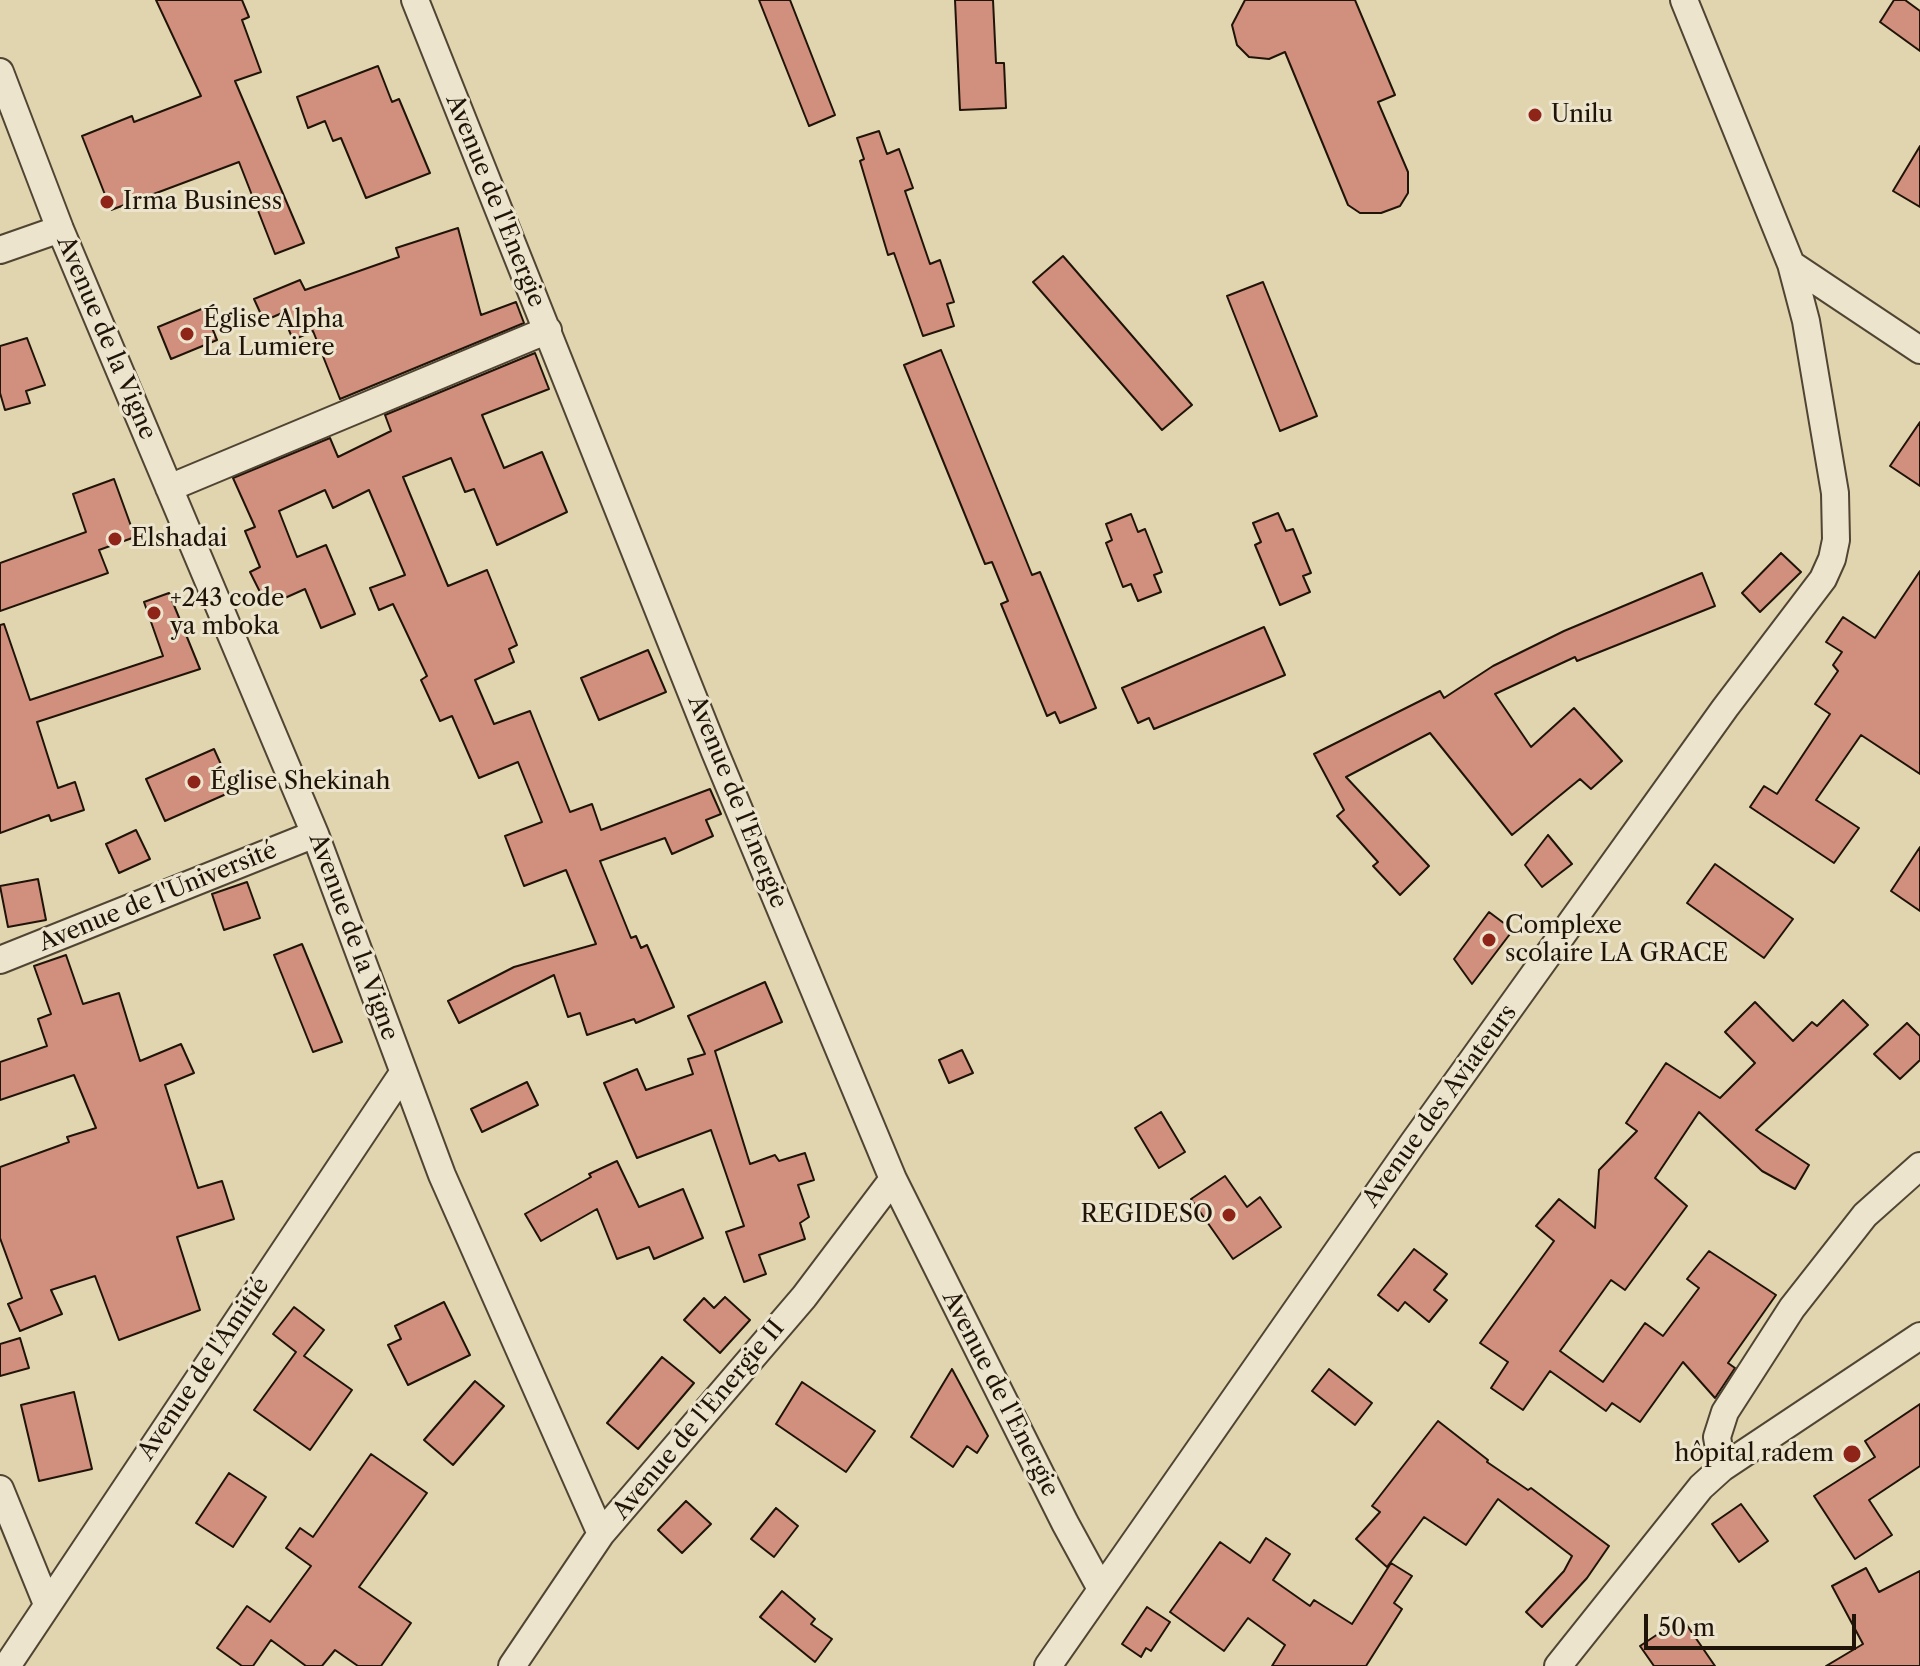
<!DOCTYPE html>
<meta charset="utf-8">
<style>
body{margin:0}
#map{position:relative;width:1920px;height:1666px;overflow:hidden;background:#e1d5b0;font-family:"Libre Caslon Text",serif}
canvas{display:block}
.scale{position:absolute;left:1644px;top:1614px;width:212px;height:36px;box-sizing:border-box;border:4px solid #201409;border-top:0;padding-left:10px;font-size:24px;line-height:28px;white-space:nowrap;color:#201409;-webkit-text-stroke:6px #ece4cc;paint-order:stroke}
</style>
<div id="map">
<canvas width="1920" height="1666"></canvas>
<div class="scale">50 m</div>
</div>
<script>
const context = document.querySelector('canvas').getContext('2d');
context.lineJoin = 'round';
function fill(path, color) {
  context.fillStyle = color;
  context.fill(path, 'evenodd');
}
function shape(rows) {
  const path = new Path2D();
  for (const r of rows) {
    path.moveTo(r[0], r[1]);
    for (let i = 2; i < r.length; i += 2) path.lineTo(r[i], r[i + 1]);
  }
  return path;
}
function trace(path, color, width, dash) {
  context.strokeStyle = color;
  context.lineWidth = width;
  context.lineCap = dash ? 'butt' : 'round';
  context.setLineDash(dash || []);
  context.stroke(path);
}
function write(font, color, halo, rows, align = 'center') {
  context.font = font + ' "Libre Caslon Text",serif';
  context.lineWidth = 6;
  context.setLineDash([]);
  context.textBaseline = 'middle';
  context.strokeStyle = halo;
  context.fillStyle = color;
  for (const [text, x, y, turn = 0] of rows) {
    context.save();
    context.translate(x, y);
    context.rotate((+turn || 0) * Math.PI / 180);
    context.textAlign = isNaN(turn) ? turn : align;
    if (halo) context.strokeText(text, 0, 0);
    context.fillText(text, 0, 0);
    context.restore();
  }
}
const building = shape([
 [156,0,242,0,249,17,242,20,261,72,235,81,304,243,275,254,239,162,111,210,82,136,132,116,134,122,201,96,156,0],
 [759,0,790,0,835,115,809,126,759,0],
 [955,0,993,0,996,63,1004,63,1006,108,960,110,955,0],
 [1245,0,1355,0,1395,95,1378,102,1408,172,1408,193,1400,206,1381,213,1360,213,1348,205,1285,52,1269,59,1249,57,1237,45,1232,25,1245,0],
 [1894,0,1905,0,1920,11,1920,51,1880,22,1894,0],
 [378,66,392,102,399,99,430,173,366,198,341,138,333,141,325,121,308,128,297,97,378,66],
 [879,131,887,154,899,149,913,188,905,191,930,264,940,260,954,302,947,304,954,326,923,336,894,253,888,255,860,161,864,159,857,138,879,131],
 [1920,146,1920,207,1893,191,1920,146],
 [458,228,481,315,516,302,524,323,340,399,313,331,293,340,282,313,264,321,254,299,300,280,305,290,399,257,396,248,458,228],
 [1063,256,1192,405,1162,430,1033,282,1063,256],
 [1263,282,1317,416,1280,431,1227,296,1263,282],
 [204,308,217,340,171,359,158,327,204,308],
 [27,338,45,385,26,391,30,403,5,410,0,393,0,346,27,338],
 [941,350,1032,575,1040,572,1096,708,1060,723,1055,712,1047,716,1001,604,1008,601,992,562,985,564,904,365,941,350],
 [535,353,549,389,482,415,504,468,542,452,567,512,497,545,474,489,465,492,451,458,403,477,448,586,487,570,517,645,509,649,514,662,475,680,494,724,530,711,570,812,592,804,601,830,710,789,721,814,706,820,713,836,672,854,665,838,600,861,631,938,636,936,641,948,647,945,674,1007,636,1023,634,1019,587,1035,580,1013,568,1017,554,975,459,1023,448,1001,514,967,596,944,566,870,524,886,505,836,542,822,518,762,479,778,452,716,440,721,421,680,427,676,393,604,379,610,370,588,405,575,369,490,333,508,325,490,279,511,297,557,326,545,355,614,321,628,305,589,267,606,250,572,260,567,245,531,255,527,233,478,330,438,338,457,391,431,385,415,535,353],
 [1920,422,1920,486,1890,466,1920,422],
 [114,479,135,537,99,550,108,573,0,611,0,563,86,532,73,494,114,479],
 [1278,513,1286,531,1293,529,1311,573,1303,576,1310,592,1280,605,1255,545,1261,542,1253,523,1278,513],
 [1131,514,1138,532,1145,529,1162,572,1154,575,1161,592,1138,601,1131,584,1123,587,1106,543,1112,540,1106,524,1131,514],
 [1781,553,1801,572,1760,612,1742,593,1781,553],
 [1920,571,1920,774,1861,735,1816,800,1859,828,1834,863,1750,807,1764,786,1777,794,1830,714,1815,704,1838,671,1833,665,1842,652,1826,642,1843,617,1875,638,1920,571],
 [1702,573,1715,606,1577,661,1575,657,1495,694,1531,747,1574,708,1622,761,1591,789,1580,779,1512,835,1430,733,1346,777,1429,866,1400,895,1373,866,1378,862,1337,816,1344,810,1314,754,1440,691,1444,698,1493,666,1564,631,1702,573],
 [169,593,200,669,37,722,58,788,75,782,84,810,51,821,49,815,0,833,0,625,4,624,30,700,163,656,144,602,169,593],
 [1264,627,1285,675,1154,729,1149,718,1138,723,1122,688,1264,627],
 [648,650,666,692,599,720,581,678,648,650],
 [214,749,233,791,165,821,146,779,214,749],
 [136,830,150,859,119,873,106,844,136,830],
 [1548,835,1572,864,1542,887,1525,865,1548,835],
 [1920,847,1920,911,1891,891,1920,847],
 [1715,864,1793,919,1764,958,1687,903,1715,864],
 [38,879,46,920,8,927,0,886,38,879],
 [247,882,260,918,224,930,212,894,247,882],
 [1489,912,1513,930,1472,984,1454,959,1489,912],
 [302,944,342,1042,313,1052,274,955,302,944],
 [66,955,83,1004,119,993,140,1061,181,1044,194,1073,165,1085,198,1188,222,1181,234,1219,177,1237,200,1310,119,1340,95,1276,51,1290,62,1314,20,1331,8,1304,22,1298,0,1238,0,1167,69,1142,67,1137,96,1128,74,1075,0,1100,0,1062,47,1046,38,1019,51,1014,34,966,66,955],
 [765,982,782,1022,715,1051,750,1164,775,1155,779,1161,805,1153,814,1180,798,1185,809,1217,800,1223,805,1239,759,1255,766,1274,744,1282,726,1232,744,1226,711,1130,637,1158,604,1083,637,1069,646,1090,693,1074,688,1059,705,1054,688,1016,765,982],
 [1843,1000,1868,1025,1756,1130,1809,1165,1795,1189,1762,1171,1699,1112,1655,1178,1687,1206,1625,1290,1611,1280,1560,1351,1603,1382,1645,1323,1663,1336,1699,1288,1687,1279,1709,1251,1776,1295,1728,1363,1735,1368,1715,1398,1683,1362,1640,1422,1612,1403,1606,1411,1550,1371,1523,1410,1491,1388,1508,1362,1480,1343,1554,1241,1536,1226,1559,1199,1595,1228,1599,1170,1637,1131,1626,1123,1666,1063,1720,1098,1755,1063,1725,1032,1755,1002,1793,1041,1812,1022,1817,1026,1843,1000],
 [1907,1023,1920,1036,1920,1060,1900,1079,1874,1054,1907,1023],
 [962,1050,973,1073,949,1083,939,1060,962,1050],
 [527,1082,538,1105,482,1132,471,1109,527,1082],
 [1161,1112,1185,1152,1159,1168,1135,1128,1161,1112],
 [617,1161,639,1207,683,1189,703,1238,654,1259,649,1247,617,1259,597,1209,541,1241,525,1214,591,1177,589,1174,617,1161],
 [1225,1176,1247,1207,1260,1197,1281,1227,1233,1259,1191,1199,1225,1176],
 [1414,1249,1447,1274,1434,1290,1447,1300,1429,1322,1405,1302,1398,1311,1378,1295,1414,1249],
 [725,1297,750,1320,720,1353,684,1320,704,1298,714,1308,725,1297],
 [444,1302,470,1355,408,1385,388,1345,401,1339,395,1326,444,1302],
 [294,1307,324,1330,304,1356,352,1390,310,1450,254,1410,296,1352,273,1334,294,1307],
 [20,1338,29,1368,0,1376,0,1344,20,1338],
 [662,1357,694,1383,638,1449,607,1423,662,1357],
 [952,1369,988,1436,977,1453,967,1446,953,1467,911,1437,952,1369],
 [1329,1369,1372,1403,1355,1425,1312,1391,1329,1369],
 [475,1381,504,1406,453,1465,424,1440,475,1381],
 [802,1382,875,1431,846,1472,776,1424,802,1382],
 [74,1392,92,1469,39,1481,21,1405,74,1392],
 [1920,1404,1920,1466,1869,1500,1892,1535,1855,1559,1814,1496,1875,1457,1865,1441,1920,1404],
 [1438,1421,1488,1460,1487,1462,1528,1490,1531,1488,1609,1546,1587,1578,1542,1627,1526,1612,1564,1571,1572,1556,1498,1499,1466,1545,1424,1517,1387,1567,1356,1539,1380,1512,1372,1506,1438,1421],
 [371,1454,427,1493,359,1587,411,1623,381,1666,358,1666,335,1650,322,1666,306,1666,271,1640,253,1666,242,1666,217,1648,247,1606,270,1622,311,1566,286,1548,300,1528,313,1537,371,1454],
 [229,1473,266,1497,233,1547,196,1523,229,1473],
 [686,1501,711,1524,682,1553,658,1530,686,1501],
 [1741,1504,1768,1541,1739,1562,1712,1524,1741,1504],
 [776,1508,798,1526,774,1557,751,1539,776,1508],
 [1266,1538,1290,1554,1273,1580,1310,1606,1314,1600,1352,1624,1391,1563,1412,1576,1394,1603,1402,1609,1366,1666,1272,1666,1285,1645,1248,1618,1224,1651,1170,1612,1220,1542,1250,1563,1266,1538],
 [1866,1568,1879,1592,1920,1571,1920,1666,1826,1666,1863,1644,1832,1586,1866,1568],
 [782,1591,815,1619,811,1624,832,1639,815,1662,760,1617,782,1591],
 [1147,1607,1170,1622,1151,1651,1146,1648,1141,1657,1122,1644,1147,1607],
 [1682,1618,1715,1666,1654,1666,1640,1646,1682,1618]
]);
const street = shape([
 [415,0,715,752,893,1179,1065,1523,1100,1587],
 [0,72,60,229,315,834,442,1175,601,1534],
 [0,250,60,229],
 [1791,264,1920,350],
 [169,488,548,330],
 [0,960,315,834],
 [1722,1468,1717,1437,1725,1412,1792,1308,1865,1215,1920,1166],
 [0,1489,47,1604],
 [7,1666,403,1073],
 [512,1666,601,1534,804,1297,893,1179],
 [1048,1666,1413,1143,1725,708,1823,579,1832,559,1836,540,1835,493,1806,321,1791,264,1684,0],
 [1558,1666,1701,1487,1722,1468,1920,1336]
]);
const markers = [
 [1535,115,8,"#8f2418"],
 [107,202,8,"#8f2418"],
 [187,334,8,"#8f2418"],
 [115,539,8,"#8f2418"],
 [154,613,8,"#8f2418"],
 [194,782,8,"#8f2418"],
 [1489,940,8,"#8f2418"],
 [1229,1215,8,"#8f2418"],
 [1852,1454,10,"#8f2418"]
];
const poiNames = [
 ["Unilu",1551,115],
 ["Irma Business",123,202],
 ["Église Alpha",203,320],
 ["La Lumiere",203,348],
 ["Elshadai",131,539],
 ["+243 code",170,599],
 ["ya mboka",170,627],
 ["Église Shekinah",210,782],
 ["Complexe",1505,926],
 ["scolaire LA GRACE",1505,954],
 ["REGIDESO",1213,1215,"right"],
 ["hôpital radem",1834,1454,"right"]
];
const streetNames = [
 ["Avenue de l'Energie",495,201,68],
 ["Avenue de la Vigne",106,338,67],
 ["Avenue de l'Energie",737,802,68],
 ["Avenue de l'Université",158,897,-22],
 ["Avenue de la Vigne",353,937,70],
 ["Avenue des Aviateurs",1440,1106,-54],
 ["Avenue de l'Amitié",204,1369,-56],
 ["Avenue de l'Energie",1000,1394,63],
 ["Avenue de l'Energie II",699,1420,-50]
];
fill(building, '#d18f7d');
trace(building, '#201409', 2);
trace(street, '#504433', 30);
trace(street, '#ece4cc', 26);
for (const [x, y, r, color] of markers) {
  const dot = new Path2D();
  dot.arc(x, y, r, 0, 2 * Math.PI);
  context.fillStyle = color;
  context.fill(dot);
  trace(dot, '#ece4cc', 3);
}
write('24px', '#201409', '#ece4cc', poiNames, 'left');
write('24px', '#201409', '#ece4cc', streetNames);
</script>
